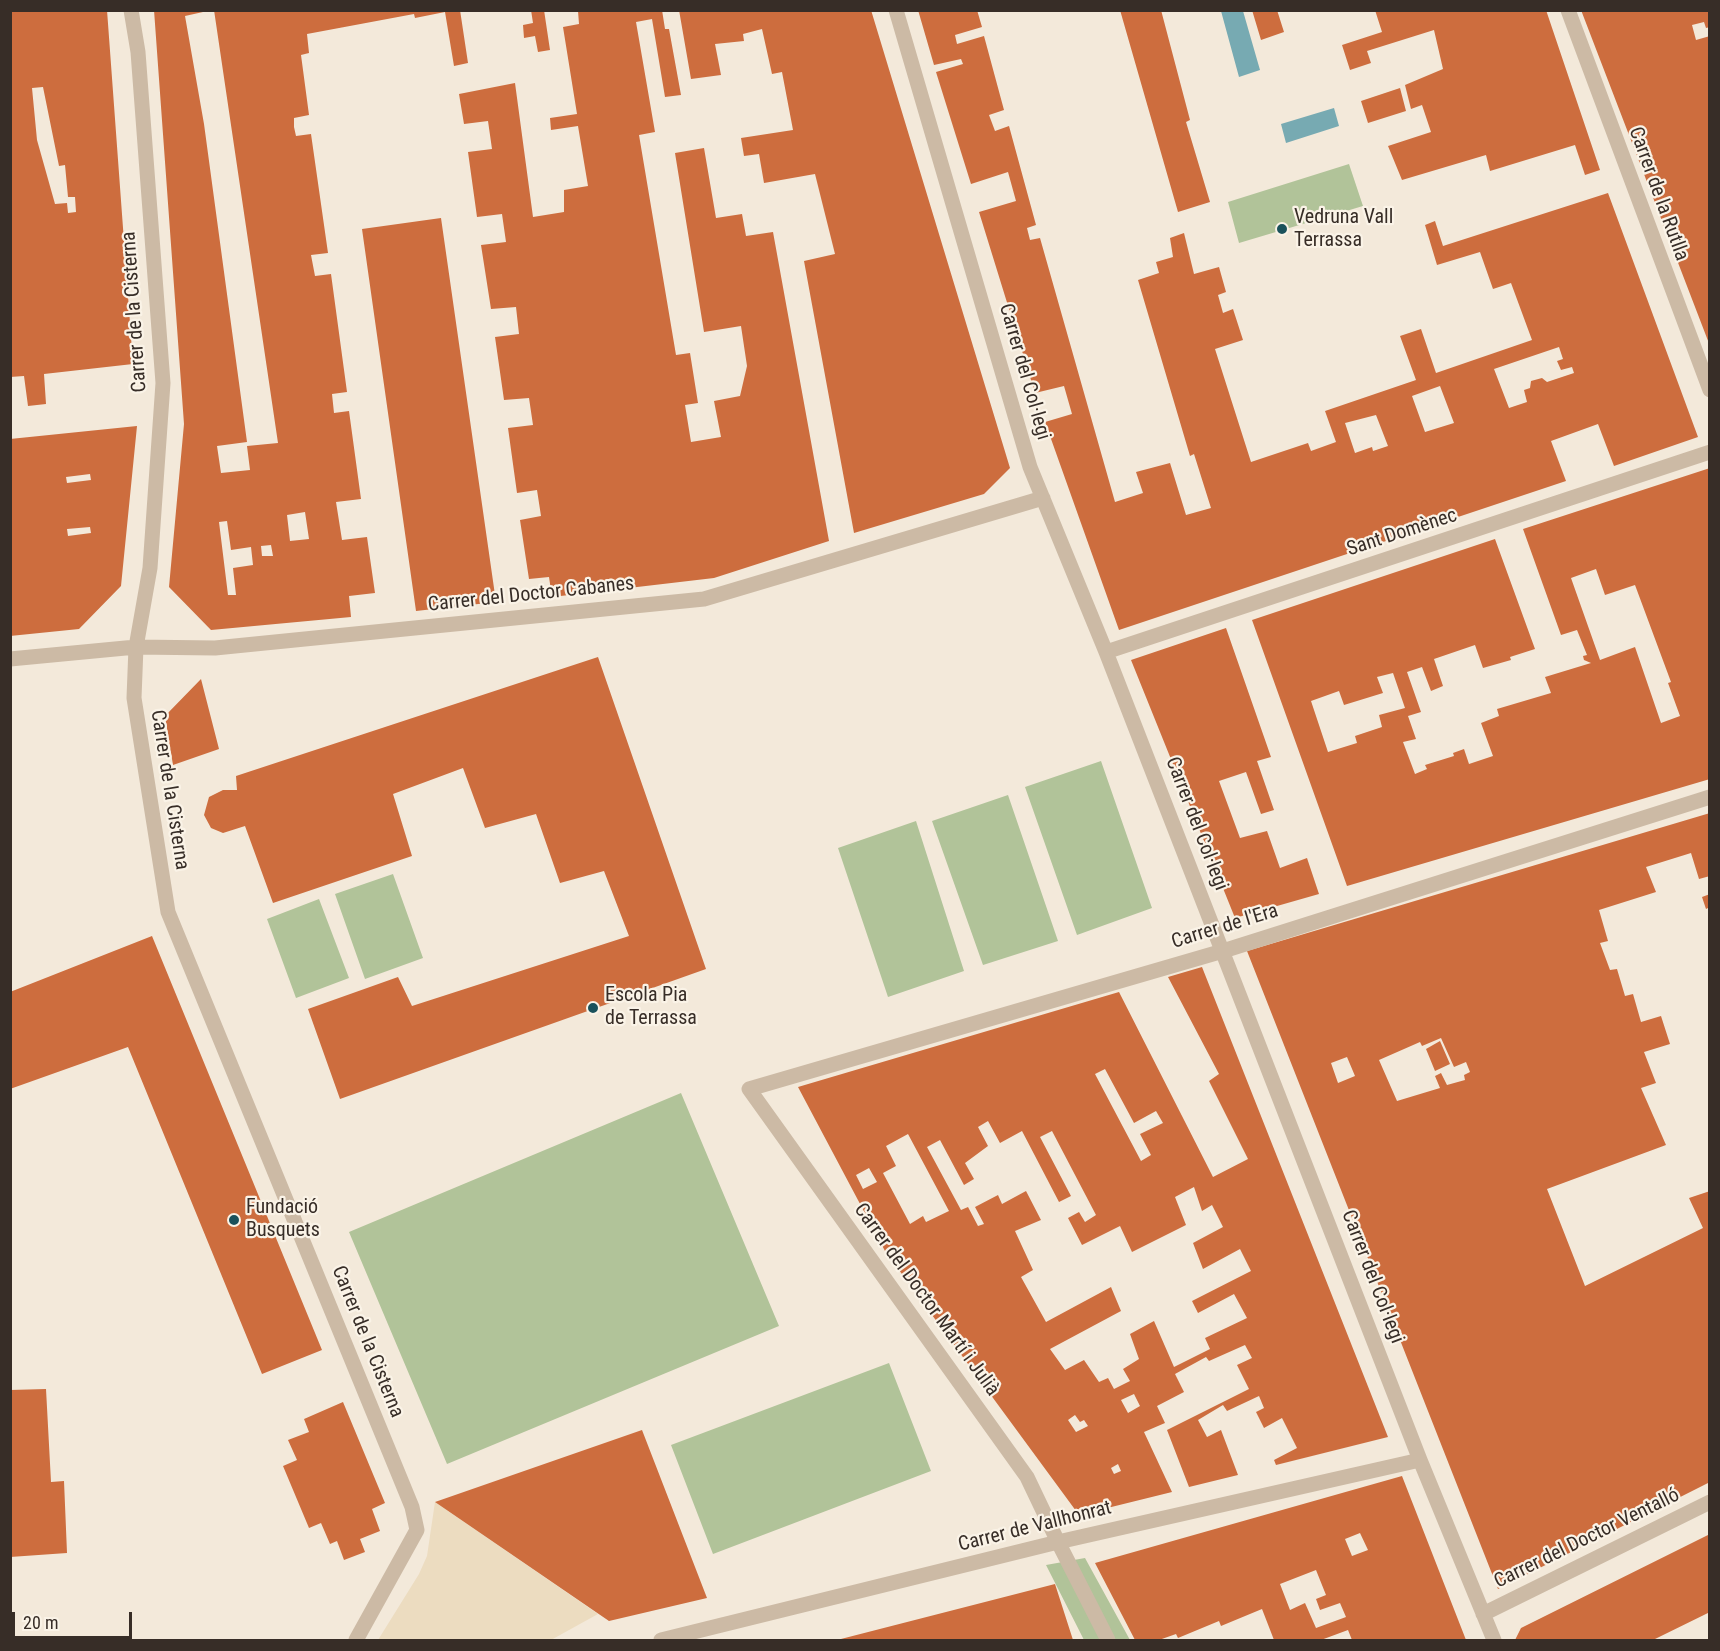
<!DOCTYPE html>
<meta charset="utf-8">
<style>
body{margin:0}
#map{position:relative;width:1720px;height:1651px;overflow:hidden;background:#f3e9da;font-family:"Roboto Condensed",sans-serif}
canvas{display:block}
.frame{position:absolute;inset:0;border:12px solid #372d27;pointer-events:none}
.scale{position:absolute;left:12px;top:1612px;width:120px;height:27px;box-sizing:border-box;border:3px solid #372d27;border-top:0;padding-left:8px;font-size:18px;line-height:21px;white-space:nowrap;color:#372d27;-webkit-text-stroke:4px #faf3e7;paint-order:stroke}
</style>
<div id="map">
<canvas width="1720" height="1651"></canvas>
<div class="frame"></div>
<div class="scale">20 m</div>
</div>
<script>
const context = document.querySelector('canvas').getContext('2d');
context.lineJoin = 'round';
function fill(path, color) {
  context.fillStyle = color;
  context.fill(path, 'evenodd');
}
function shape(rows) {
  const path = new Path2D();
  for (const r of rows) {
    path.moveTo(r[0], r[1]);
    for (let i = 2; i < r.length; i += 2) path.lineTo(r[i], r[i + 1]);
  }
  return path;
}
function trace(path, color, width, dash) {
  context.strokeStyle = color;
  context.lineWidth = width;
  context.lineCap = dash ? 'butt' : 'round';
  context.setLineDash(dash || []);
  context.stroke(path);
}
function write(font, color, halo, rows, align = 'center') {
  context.font = font + ' "Roboto Condensed",sans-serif';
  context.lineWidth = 4.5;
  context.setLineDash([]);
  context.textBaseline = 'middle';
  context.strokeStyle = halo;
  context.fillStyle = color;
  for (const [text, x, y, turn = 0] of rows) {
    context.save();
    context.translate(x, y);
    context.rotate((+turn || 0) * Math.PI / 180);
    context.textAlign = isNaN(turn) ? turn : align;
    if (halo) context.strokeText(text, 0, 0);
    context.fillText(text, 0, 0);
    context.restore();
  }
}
const green = shape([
 [1349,164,1363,206,1239,243,1228,202],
 [1101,761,1152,908,1077,935,1025,787],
 [1008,795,1058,941,983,965,932,821],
 [916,821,964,971,888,997,838,848],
 [393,874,423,958,365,979,335,894],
 [319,899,349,978,296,998,267,919],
 [681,1093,779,1326,447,1464,349,1232],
 [889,1363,931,1471,713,1554,671,1445],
 [1085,1558,1130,1640,1084,1640,1046,1565]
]);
const plaza = shape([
 [435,1502,598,1614,551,1640,378,1640,419,1574,427,1556]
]);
const water = shape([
 [1221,11,1243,11,1260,70,1239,77],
 [1334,108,1339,126,1286,143,1281,124]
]);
const building = shape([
 [10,10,107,10,133,364,44,374,46,404,28,406,24,376,10,377],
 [43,87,59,166,65,165,68,197,75,197,76,212,68,213,67,203,55,204,37,140,32,88],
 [154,10,212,10,185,16,204,124,247,442,217,446,221,473,250,470,247,446,278,443,214,10,460,10,468,63,454,66,445,12,415,18,414,14,307,34,309,53,301,55,309,115,294,118,294,127,296,136,311,134,328,253,311,255,315,276,331,274,347,392,332,394,334,413,349,411,361,499,336,502,342,540,367,537,375,593,349,596,351,617,211,630,169,587,184,424],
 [305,512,309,539,290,541,287,515],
 [227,521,231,550,251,547,253,565,233,568,236,595,228,595,219,522],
 [271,545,273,556,262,556,261,546],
 [531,10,544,10,550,50,538,52,535,36,524,38,523,25,533,23],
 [662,10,665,29,669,29,681,95,665,97,652,19,636,22,655,132,639,135,676,355,690,353,698,403,685,405,691,442,721,437,714,401,740,396,747,366,741,326,704,332,675,153,704,148,716,218,742,214,746,236,773,232,829,541,714,578,552,597,549,577,529,579,520,520,541,516,537,490,517,493,508,428,533,425,529,398,504,400,495,337,519,334,516,307,491,309,481,245,506,242,502,214,477,217,468,152,492,149,488,121,464,124,459,94,515,83,533,217,564,212,564,190,588,186,578,126,551,130,550,118,577,114,563,27,579,24,578,11,582,10],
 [679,10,871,10,1010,468,984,494,854,533,804,261,835,254,815,174,764,183,759,154,744,156,741,138,793,130,782,72,772,74,762,29,743,34,744,41,715,44,721,75,691,79],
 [918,10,977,10,982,27,955,35,957,44,984,36,1004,110,989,115,995,131,1009,126,1036,225,1027,228,1030,240,1040,238,1115,502,1143,493,1136,472,1170,463,1186,515,1211,508,1194,454,1190,456,1138,280,1159,273,1156,262,1173,257,1170,238,1184,233,1194,274,1219,267,1226,292,1218,295,1223,313,1233,309,1243,340,1215,349,1251,462,1308,443,1311,451,1336,442,1325,411,1416,380,1400,336,1421,329,1436,373,1532,340,1511,283,1493,289,1480,252,1437,265,1425,225,1435,221,1443,246,1608,193,1698,437,1614,466,1598,424,1551,441,1566,481,1119,630,1045,422,1072,414,1064,386,1035,393,979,212,1016,201,1008,172,971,184,936,72,963,64,961,59,934,65],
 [1559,347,1563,359,1557,361,1561,370,1572,367,1574,373,1547,382,1542,378,1531,381,1530,388,1524,390,1527,402,1509,408,1494,369],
 [1440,386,1454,423,1425,432,1412,396],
 [1376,415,1388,446,1373,451,1372,447,1355,453,1345,423],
 [1120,10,1161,10,1190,120,1186,122,1210,202,1178,212],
 [1252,10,1277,10,1284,32,1261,40],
 [1375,10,1546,10,1600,170,1585,175,1575,145,1490,171,1486,155,1402,180,1388,146,1431,132,1422,105,1411,109,1405,85,1443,69,1434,30,1367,51,1371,63,1350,70,1342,45,1382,32],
 [1581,10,1710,10,1710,27,1706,28,1704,22,1692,25,1696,40,1710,36,1710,346],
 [1400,88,1406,111,1368,123,1361,101],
 [441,218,496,602,416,611,362,229],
 [137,426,121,586,79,629,10,636,10,439],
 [90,474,91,480,67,483,66,477],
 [90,527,91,533,68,536,67,529],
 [1710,468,1710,779,1347,886,1252,620,1495,539,1535,649,1510,657,1511,660,1483,668,1475,645,1434,659,1443,686,1431,691,1422,667,1407,672,1421,712,1408,716,1416,739,1403,742,1415,774,1427,769,1425,765,1454,756,1453,753,1464,749,1469,764,1493,756,1481,723,1499,716,1497,709,1551,693,1545,677,1591,663,1584,660,1583,656,1587,655,1577,630,1561,635,1523,529],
 [1596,569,1605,595,1635,585,1671,682,1668,683,1680,716,1661,723,1635,647,1600,660,1571,578],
 [1393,673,1405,708,1379,715,1382,727,1355,736,1357,743,1328,752,1311,701,1339,691,1344,705,1383,693,1377,677],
 [1226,628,1271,757,1257,761,1274,810,1261,814,1246,772,1219,781,1240,838,1267,831,1280,868,1307,858,1319,894,1235,918,1131,660],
 [598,657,706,969,340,1099,308,1009,398,977,412,1006,629,936,604,871,560,883,536,814,485,828,463,768,393,794,412,856,273,903,245,826,223,833,211,828,204,815,209,797,223,790,237,790,236,776],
 [201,679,219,749,173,765,165,716],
 [1710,813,1710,876,1699,879,1691,853,1646,867,1656,892,1599,910,1608,941,1600,943,1610,970,1617,969,1625,996,1633,994,1641,1022,1661,1016,1670,1044,1644,1052,1656,1083,1641,1088,1666,1145,1547,1189,1585,1286,1703,1228,1689,1198,1710,1191,1710,1482,1498,1589,1247,951],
 [1441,1038,1454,1067,1466,1062,1470,1072,1464,1075,1465,1080,1447,1085,1441,1073,1435,1076,1440,1088,1397,1101,1379,1060,1420,1042,1422,1046],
 [1347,1057,1355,1076,1338,1083,1331,1063],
 [1710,894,1710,907,1706,909,1702,897],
 [152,936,322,1350,262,1374,128,1047,10,1089,10,992],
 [1202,967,1388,1437,1276,1465,1274,1460,1297,1448,1282,1418,1264,1428,1256,1412,1264,1408,1259,1396,1227,1411,1223,1405,1198,1420,1207,1437,1221,1430,1238,1475,1189,1487,1167,1430,1249,1389,1237,1365,1252,1358,1245,1345,1209,1361,1206,1357,1175,1374,1184,1392,1157,1406,1165,1423,1144,1432,1172,1492,1079,1515,885,1251,798,1087,1119,992,1213,1177,1248,1159,1209,1081,1219,1074,1168,977],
 [1105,1069,1134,1123,1156,1111,1163,1123,1140,1134,1151,1155,1141,1161,1095,1074],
 [988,1121,1000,1143,1022,1131,1059,1202,1071,1196,1040,1137,1052,1131,1096,1215,1085,1222,1079,1212,1068,1218,1082,1245,1120,1226,1132,1252,1186,1225,1175,1197,1194,1187,1202,1211,1212,1205,1223,1227,1193,1243,1203,1269,1240,1249,1251,1271,1192,1301,1198,1313,1234,1294,1247,1318,1205,1338,1210,1349,1174,1367,1154,1321,1130,1334,1139,1359,1123,1369,1130,1381,1114,1389,1108,1378,1099,1382,1084,1360,1065,1370,1050,1349,1121,1311,1111,1287,1046,1322,1021,1277,1033,1270,1015,1231,1041,1220,1026,1191,1002,1204,998,1195,975,1207,984,1224,978,1226,968,1207,961,1210,927,1147,940,1140,964,1185,974,1179,965,1163,988,1146,978,1127],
 [908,1134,949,1211,926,1222,923,1216,910,1224,883,1173,896,1166,886,1146],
 [869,1168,877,1182,863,1189,856,1175],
 [1134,1394,1140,1406,1128,1413,1121,1400],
 [1075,1415,1080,1422,1084,1420,1088,1426,1076,1432,1068,1420],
 [1118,1464,1121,1471,1114,1474,1111,1468],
 [1440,1041,1450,1064,1435,1071,1426,1049],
 [46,1389,51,1482,64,1481,67,1553,10,1557,10,1390],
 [343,1402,385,1503,372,1509,380,1531,360,1539,365,1552,344,1560,337,1541,330,1544,321,1523,309,1528,283,1466,297,1460,288,1440,309,1432,304,1419],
 [642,1430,707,1598,609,1621,435,1502],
 [1402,1476,1466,1640,1352,1640,1348,1630,1321,1640,1274,1640,1262,1609,1221,1626,1219,1621,1178,1638,1176,1634,1159,1640,1135,1640,1095,1563],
 [1360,1533,1368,1550,1352,1556,1345,1539],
 [1316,1570,1326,1595,1316,1599,1320,1610,1340,1603,1346,1617,1316,1628,1305,1603,1290,1610,1280,1584],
 [1710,1534,1710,1612,1653,1640,1515,1640,1521,1628],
 [1055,1584,1073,1640,837,1640]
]);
const pedestrian = shape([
 [1058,1542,1108,1640]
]);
const minor = shape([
 [131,10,138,52,163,383,150,568,136,647,134,698,168,912,412,1507,417,1530,356,1640],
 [896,10,1030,467,1106,652,1420,1460,1494,1640],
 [1568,10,1710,390],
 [1106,652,1710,452],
 [10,659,136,647,215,648,704,599,1043,498],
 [1058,1542,1027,1477,749,1089,1223,951,1710,797],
 [1483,1614,1710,1502],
 [661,1640,1058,1542,1420,1460]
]);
const markers = [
 [1282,229,6,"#1a515b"],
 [593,1008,6,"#1a515b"],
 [234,1220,6,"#1a515b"]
];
const streetNames = [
 ["Carrer de la Rutlla",1658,194,70],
 ["Carrer de la Cisterna",135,312,-94],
 ["Carrer del Col·legi",1024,372,74],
 ["Sant Domènec",1402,533,-18],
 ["Carrer del Doctor Cabanes",531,595,-6],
 ["Carrer de la Cisterna",169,790,81],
 ["Carrer del Col·legi",1196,824,69],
 ["Carrer de l'Era",1225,927,-17],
 ["Carrer del Col·legi",1372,1277,69],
 ["Carrer del Doctor Martí i Julià",926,1300,54],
 ["Carrer de la Cisterna",367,1342,68],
 ["Carrer de Vallhonrat",1035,1527,-14],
 ["Carrer del Doctor Ventalló",1587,1539,-26]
];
const poiNames = [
 ["Vedruna Vall",1294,218],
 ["Terrassa",1294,241],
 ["Escola Pia",605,996],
 ["de Terrassa",605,1019],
 ["Fundació",246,1208],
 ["Busquets",246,1231]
];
fill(green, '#b1c399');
fill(plaza, '#ecdcc0');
fill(water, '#77aab2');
fill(building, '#cd6d3e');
trace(pedestrian, '#ccbaa5', 15);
trace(minor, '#ccbaa5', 15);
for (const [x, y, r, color] of markers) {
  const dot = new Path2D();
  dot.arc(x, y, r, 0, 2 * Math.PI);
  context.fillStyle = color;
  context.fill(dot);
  trace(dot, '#faf3e7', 2);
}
write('20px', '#372d27', '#faf3e7', streetNames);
write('20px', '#372d27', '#faf3e7', poiNames, 'left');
</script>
